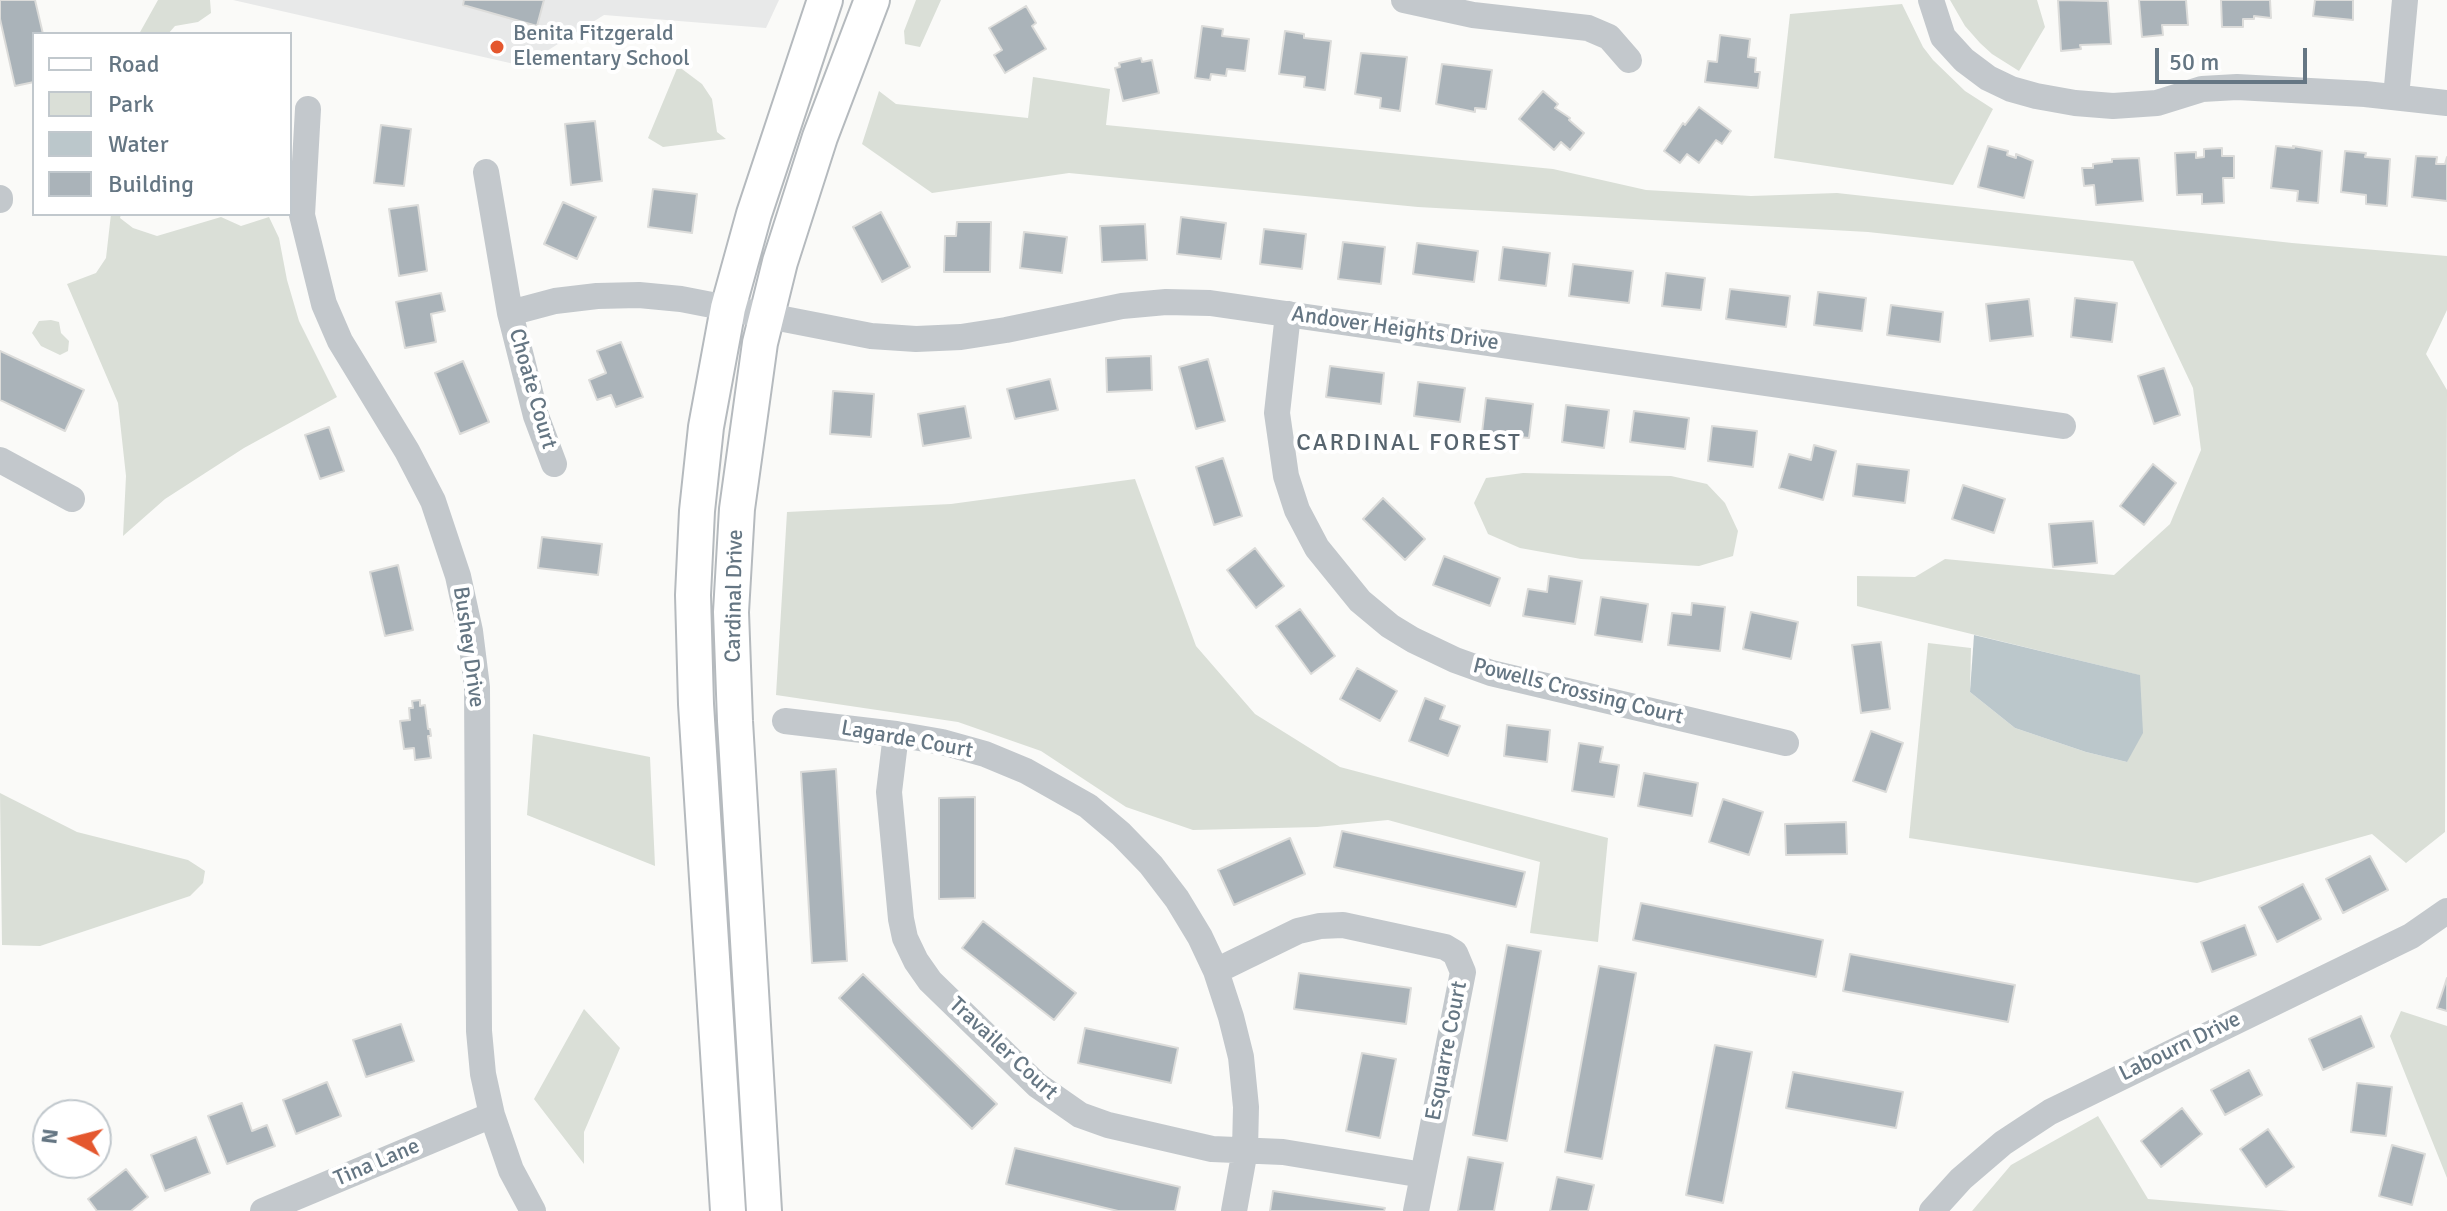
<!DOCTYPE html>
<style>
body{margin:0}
#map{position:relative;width:2447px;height:1211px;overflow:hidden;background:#fafaf8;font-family:Signika,sans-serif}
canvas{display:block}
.legend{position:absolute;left:32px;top:32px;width:260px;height:184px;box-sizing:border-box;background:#fff;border:2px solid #c1c8cd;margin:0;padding:10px 14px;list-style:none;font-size:24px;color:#657683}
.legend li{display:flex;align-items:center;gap:16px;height:40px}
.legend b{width:40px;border:2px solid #c1c8cd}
.north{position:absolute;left:32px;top:1099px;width:80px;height:80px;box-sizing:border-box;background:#fff;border:2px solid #c1c8cd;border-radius:50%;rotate:277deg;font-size:22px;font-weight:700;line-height:32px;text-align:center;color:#657683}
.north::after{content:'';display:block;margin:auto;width:28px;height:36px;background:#e4572e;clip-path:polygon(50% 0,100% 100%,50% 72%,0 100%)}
.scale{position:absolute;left:2155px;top:48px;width:152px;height:36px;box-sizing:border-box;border:4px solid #657683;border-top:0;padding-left:10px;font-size:24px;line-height:28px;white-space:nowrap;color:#657683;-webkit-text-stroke:6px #fff;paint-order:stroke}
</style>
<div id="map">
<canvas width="2447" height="1211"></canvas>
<ul class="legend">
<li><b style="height:10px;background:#fff"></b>Road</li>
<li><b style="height:22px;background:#dadfd7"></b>Park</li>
<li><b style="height:22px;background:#bbc7cb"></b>Water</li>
<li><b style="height:22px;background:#aab3b9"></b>Building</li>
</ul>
<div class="north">N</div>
<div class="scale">50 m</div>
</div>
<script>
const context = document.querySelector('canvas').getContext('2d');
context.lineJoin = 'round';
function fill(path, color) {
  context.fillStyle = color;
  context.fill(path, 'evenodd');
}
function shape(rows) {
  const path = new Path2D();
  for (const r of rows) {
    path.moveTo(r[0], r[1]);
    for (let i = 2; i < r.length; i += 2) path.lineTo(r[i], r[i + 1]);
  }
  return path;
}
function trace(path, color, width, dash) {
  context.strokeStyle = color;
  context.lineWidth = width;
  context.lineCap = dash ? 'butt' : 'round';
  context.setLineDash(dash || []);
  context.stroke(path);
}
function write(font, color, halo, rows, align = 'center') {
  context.font = font + ' Signika,sans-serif';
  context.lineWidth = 8;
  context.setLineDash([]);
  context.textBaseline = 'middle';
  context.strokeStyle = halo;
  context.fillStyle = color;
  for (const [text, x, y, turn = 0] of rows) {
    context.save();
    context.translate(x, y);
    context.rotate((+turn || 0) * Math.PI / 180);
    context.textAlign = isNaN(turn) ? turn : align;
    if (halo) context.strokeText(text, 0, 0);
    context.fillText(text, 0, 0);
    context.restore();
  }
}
const built = shape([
 [233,0,779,0,766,28,604,15,523,66]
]);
const green = shape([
 [158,0,210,0,211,13,198,22,175,26,168,34,139,34],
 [916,0,941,0,920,47,905,44,904,31],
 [1950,0,2037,0,2045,27,2019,71,1992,54,1980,43,1965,26],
 [1902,4,1923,47,1933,60,1965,91,1993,109,1953,185,1774,158,1790,14],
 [678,66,702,84,712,99,717,132,726,139,663,147,648,138],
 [1033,77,1110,89,1106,125,1553,169,1646,190,1751,196,1837,193,2292,243,2447,256,2447,310,2426,354,2447,390,2445,832,2406,863,2372,834,2197,883,1909,838,1928,643,1971,648,1970,692,2015,728,2086,752,2127,762,2139,675,1857,606,1857,576,1915,577,1945,559,2114,575,2170,524,2201,450,2193,388,2133,261,1868,232,1418,207,1069,173,932,193,862,144,879,91,896,104,1028,118],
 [111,214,121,214,120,218,133,228,157,236,221,217,241,226,269,217,279,238,287,280,299,321,337,397,244,448,165,499,123,536,126,476,118,403,67,284,96,273,106,258],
 [51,320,59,322,61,333,69,341,68,351,60,355,41,346,32,333,39,321],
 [1523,473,1671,476,1707,484,1725,503,1738,531,1733,556,1699,566,1581,559,1520,548,1488,534,1474,503,1486,478],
 [1135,479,1196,646,1255,714,1340,767,1608,838,1598,942,1530,933,1540,862,1388,820,1317,827,1193,830,1126,807,1041,751,958,722,776,695,787,512,951,504],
 [533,734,650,757,655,866,527,815],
 [0,793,77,832,188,860,205,871,203,883,190,896,40,946,2,945],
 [584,1009,620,1048,584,1132,584,1164,534,1099],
 [2401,1011,2447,1026,2447,1178,2390,1036],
 [2098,1116,2148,1199,2290,1211,1972,1211,2011,1165]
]);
const water = shape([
 [1974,635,2140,675,2143,733,2127,762,2086,752,2015,728,1970,692]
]);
const building = shape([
 [0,0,35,0,43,34,34,34,34,82,15,86,0,19,0,0],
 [464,0,544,0,537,26,463,5,464,0],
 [2058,0,2108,1,2111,44,2080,45,2081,49,2061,51,2058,0],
 [2139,0,2186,0,2188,25,2162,25,2163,35,2142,37,2139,0],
 [2221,0,2270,0,2271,18,2254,16,2254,19,2243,19,2243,27,2222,27,2221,0],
 [2315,0,2353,0,2353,20,2313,16,2315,0],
 [1026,6,1036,23,1032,26,1046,49,1005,73,994,55,1002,50,989,28,1026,6],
 [1202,26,1223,29,1222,36,1249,39,1245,71,1227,69,1226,76,1211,74,1210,80,1195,78,1202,26],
 [1285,31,1304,34,1304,38,1331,41,1325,90,1304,87,1305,77,1279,74,1285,31],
 [1720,35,1750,39,1748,57,1756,58,1755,72,1760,72,1758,88,1705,82,1708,61,1717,62,1720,35],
 [1361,53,1407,57,1400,111,1380,108,1381,98,1355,94,1361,53],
 [1141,58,1142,62,1152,60,1159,93,1123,101,1115,68,1120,67,1119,63,1141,58],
 [1442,64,1492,70,1486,109,1475,108,1475,112,1436,104,1442,64],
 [1543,91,1558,104,1555,108,1570,118,1569,120,1584,133,1570,150,1561,142,1554,150,1519,119,1543,91],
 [1699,107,1731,131,1722,144,1716,140,1699,163,1687,154,1680,163,1664,151,1683,123,1685,125,1699,107],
 [595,121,602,181,571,185,565,124,595,121],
 [381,125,411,129,404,186,374,183,381,125],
 [1988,146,2008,151,2007,155,2016,158,2016,154,2033,161,2024,198,1978,187,1988,146],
 [2276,146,2294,148,2293,146,2322,151,2318,203,2297,201,2298,191,2271,188,2276,146],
 [2222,148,2222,156,2234,156,2234,178,2223,178,2224,203,2202,204,2202,194,2177,195,2175,153,2196,152,2196,158,2204,157,2204,149,2222,148],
 [2345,151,2366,153,2365,157,2390,159,2387,206,2366,204,2366,195,2341,192,2345,151],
 [2416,156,2437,157,2436,164,2445,164,2447,157,2447,201,2412,197,2416,156],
 [2139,158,2143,201,2096,205,2094,185,2084,186,2082,168,2093,168,2093,164,2112,162,2112,159,2139,158],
 [653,189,697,194,692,233,648,227,653,189],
 [563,202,596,217,577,259,544,244,563,202],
 [418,205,427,271,399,276,389,209,418,205],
 [881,212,910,267,882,282,853,227,881,212],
 [1181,217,1226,223,1221,259,1177,254,1181,217],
 [957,222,991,222,990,272,944,272,945,236,956,236,957,222],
 [1145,224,1147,260,1102,262,1100,226,1145,224],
 [1264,229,1306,234,1302,269,1260,264,1264,229],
 [1024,232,1067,237,1062,273,1020,268,1024,232],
 [1343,242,1385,247,1381,284,1338,279,1343,242],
 [1417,243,1478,251,1474,282,1413,274,1417,243],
 [1503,247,1550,253,1546,286,1499,280,1503,247],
 [1573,264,1633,271,1629,303,1569,296,1573,264],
 [1666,273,1705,278,1701,310,1662,306,1666,273],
 [1730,289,1790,296,1786,327,1726,319,1730,289],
 [1818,292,1866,298,1862,331,1814,325,1818,292],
 [441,293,445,311,431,314,436,342,405,348,396,302,441,293],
 [2075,298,2117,303,2112,342,2071,337,2075,298],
 [2029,299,2033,336,1990,341,1986,304,2029,299],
 [1891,305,1943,312,1940,342,1887,335,1891,305],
 [621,342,643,397,616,407,611,395,597,400,589,380,606,373,597,351,621,342],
 [0,351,84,390,65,431,0,400,0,351],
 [1151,356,1152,390,1107,392,1106,358,1151,356],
 [1208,359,1225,421,1196,429,1179,367,1208,359],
 [463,361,489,422,460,434,435,373,463,361],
 [1330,366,1384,373,1381,404,1326,397,1330,366],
 [2164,368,2180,415,2154,424,2138,376,2164,368],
 [1050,379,1058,410,1015,419,1007,389,1050,379],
 [1418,382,1465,388,1460,422,1414,416,1418,382],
 [833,391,874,394,871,437,830,434,833,391],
 [1486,398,1533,404,1529,438,1482,433,1486,398],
 [1566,405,1609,410,1604,448,1562,442,1566,405],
 [965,406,971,438,923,446,918,414,965,406],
 [1634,411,1689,418,1685,449,1630,442,1634,411],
 [1712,426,1757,431,1753,467,1708,461,1712,426],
 [329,427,344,471,320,479,305,435,329,427],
 [1814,445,1836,451,1823,500,1779,488,1789,454,1811,460,1814,445],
 [1223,458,1242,516,1214,525,1196,467,1223,458],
 [1857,464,1909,470,1905,503,1853,496,1857,464],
 [2153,464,2176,483,2144,525,2120,506,2153,464],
 [1963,485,2005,499,1994,533,1952,519,1963,485],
 [1383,498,1425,539,1405,560,1363,519,1383,498],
 [2093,521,2097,563,2053,567,2049,524,2093,521],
 [542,537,602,544,598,575,538,568,542,537],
 [1255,548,1284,586,1256,608,1227,570,1255,548],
 [1444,556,1500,578,1490,606,1433,585,1444,556],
 [398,565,413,630,385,636,370,572,398,565],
 [1549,576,1582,581,1575,624,1523,616,1528,589,1547,592,1549,576],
 [1601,597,1648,604,1642,642,1595,635,1601,597],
 [1692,603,1725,607,1720,651,1668,645,1672,613,1691,615,1692,603],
 [1300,609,1335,656,1311,674,1276,626,1300,609],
 [1751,612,1798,622,1791,659,1743,649,1751,612],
 [1881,642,1890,709,1861,713,1852,645,1881,642],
 [1357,668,1397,691,1380,721,1340,699,1357,668],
 [1425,698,1445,706,1440,719,1460,726,1448,756,1409,741,1425,698],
 [420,700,420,706,425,705,428,729,430,729,431,736,428,736,431,758,415,760,414,748,404,749,400,721,410,720,409,708,413,708,412,701,420,700],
 [1507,725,1550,730,1547,762,1504,756,1507,725],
 [1871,731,1903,743,1886,792,1853,781,1871,731],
 [1579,743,1603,747,1600,762,1619,765,1614,797,1572,791,1579,743],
 [836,769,847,961,812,963,801,772,836,769],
 [1644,773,1698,783,1692,816,1638,806,1644,773],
 [975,797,975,898,939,899,939,798,975,797],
 [1723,799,1763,812,1749,855,1709,842,1723,799],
 [1846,822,1847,854,1786,855,1785,824,1846,822],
 [1342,831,1525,872,1516,907,1334,867,1342,831],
 [1290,838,1305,874,1234,905,1218,870,1290,838],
 [2370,856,2388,890,2343,913,2326,879,2370,856],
 [2303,884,2321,919,2277,942,2259,907,2303,884],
 [1641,903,1823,940,1816,977,1633,940,1641,903],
 [983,921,1076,993,1054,1020,962,948,983,921],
 [2245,925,2256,955,2212,972,2201,942,2245,925],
 [1507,945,1541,951,1507,1141,1473,1135,1507,945],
 [1850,954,2015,985,2008,1022,1843,991,1850,954],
 [1599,966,1636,973,1602,1159,1565,1152,1599,966],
 [1299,973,1411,988,1406,1024,1294,1009,1299,973],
 [863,974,997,1104,972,1129,839,998,863,974],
 [2447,978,2447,1011,2437,1008,2447,978],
 [2361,1016,2374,1047,2323,1070,2309,1039,2361,1016],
 [401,1024,414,1061,366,1077,353,1040,401,1024],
 [1085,1028,1178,1048,1171,1083,1078,1063,1085,1028],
 [1715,1045,1752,1052,1723,1203,1686,1195,1715,1045],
 [1362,1053,1396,1059,1380,1138,1346,1131,1362,1053],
 [2249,1070,2262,1095,2225,1115,2211,1090,2249,1070],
 [1793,1072,1903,1092,1896,1128,1786,1108,1793,1072],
 [327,1082,341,1116,296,1134,283,1100,327,1082],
 [2357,1083,2392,1087,2386,1136,2351,1132,2357,1083],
 [242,1103,252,1131,267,1125,275,1146,227,1164,208,1116,242,1103],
 [2182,1108,2202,1134,2161,1167,2141,1141,2182,1108],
 [2268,1129,2294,1167,2266,1187,2240,1149,2268,1129],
 [196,1137,210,1173,165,1191,151,1155,196,1137],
 [2392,1145,2425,1154,2412,1205,2379,1196,2392,1145],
 [1015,1148,1180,1187,1175,1211,1118,1211,1006,1184,1015,1148],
 [1468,1157,1503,1163,1494,1211,1458,1211,1468,1157],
 [126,1169,148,1197,131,1211,97,1211,88,1199,126,1169],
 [1557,1177,1594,1185,1588,1211,1550,1211,1557,1177],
 [1273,1191,1385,1208,1384,1211,1270,1211,1273,1191]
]);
const minor = shape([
 [1404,0,1473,15,1588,28,1609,37,1629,60],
 [1931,0,1943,37,1964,60,1988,78,2011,89,2036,96,2075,103,2113,106,2157,103,2202,89,2237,87,2365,94,2447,103],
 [2396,97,2405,0],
 [308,109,302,215,324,304,340,341,407,451,433,501,458,576,470,631,477,687,479,1031,483,1074,492,1115,511,1170,533,1211],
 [486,172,510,313,536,416,554,464],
 [0,198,0,200],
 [510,313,555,301,597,296,639,295,681,299,871,336,916,339,961,337,1006,330,1122,306,1166,302,1210,303,2063,426],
 [1288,314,1277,413,1286,476,1297,510,1317,548,1360,601,1390,626,1413,640,1455,660,1491,673,1786,743],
 [0,460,72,499],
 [785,721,896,734,942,742,985,754,1026,771,1088,806,1121,834,1151,865,1177,899,1200,937,1216,971,1231,1017,1241,1057,1246,1107,1245,1150,1234,1211],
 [896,734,889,792,901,919,905,938,916,961,930,981,1037,1085,1080,1115,1108,1125,1212,1149,1283,1152,1423,1175],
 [1216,971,1298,931,1320,926,1343,925,1445,947,1455,953,1463,972,1416,1211],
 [263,1211,492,1115],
 [1932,1211,1961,1179,2003,1143,2050,1112,2411,936,2447,911]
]);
const major = shape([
 [728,1211,696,704,693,595,697,511,706,427,728,308,754,214,825,0],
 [764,1211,735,721,731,612,737,509,760,343,780,262,820,137,872,0]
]);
const markers = [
 [497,47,8,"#e4572e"]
];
const poiNames = [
 ["Benita Fitzgerald",513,34],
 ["Elementary School",513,59]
];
const streetNames = [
 ["Andover Heights Drive",1395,329,8],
 ["Choate Court",532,389,74],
 ["Cardinal Drive",735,596,-89],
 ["Bushey Drive",468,647,82],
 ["Powells Crossing Court",1578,692,14],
 ["Lagarde Court",907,740,10],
 ["Labourn Drive",2180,1047,-26],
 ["Travailer Court",1003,1049,43],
 ["Esquarre Court",1447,1051,-79],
 ["Tina Lane",377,1163,-23]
];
const neighbourhoodNames = [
 ["CARDINAL FOREST",1409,444]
];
fill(built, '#e8e9e9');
fill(green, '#dadfd7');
fill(water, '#bbc7cb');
fill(building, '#aab3b9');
trace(building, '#dcdcda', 2);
trace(major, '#b5babe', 38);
trace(minor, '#c3c8cc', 26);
trace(major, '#fff', 34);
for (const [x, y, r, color] of markers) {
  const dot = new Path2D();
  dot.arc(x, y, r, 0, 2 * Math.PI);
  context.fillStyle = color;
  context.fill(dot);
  trace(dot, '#fff', 3);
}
write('22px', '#657683', '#fff', poiNames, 'left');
write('22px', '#657683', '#fff', streetNames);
context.letterSpacing = '2px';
write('24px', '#57646e', '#fff', neighbourhoodNames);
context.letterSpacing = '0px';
</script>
